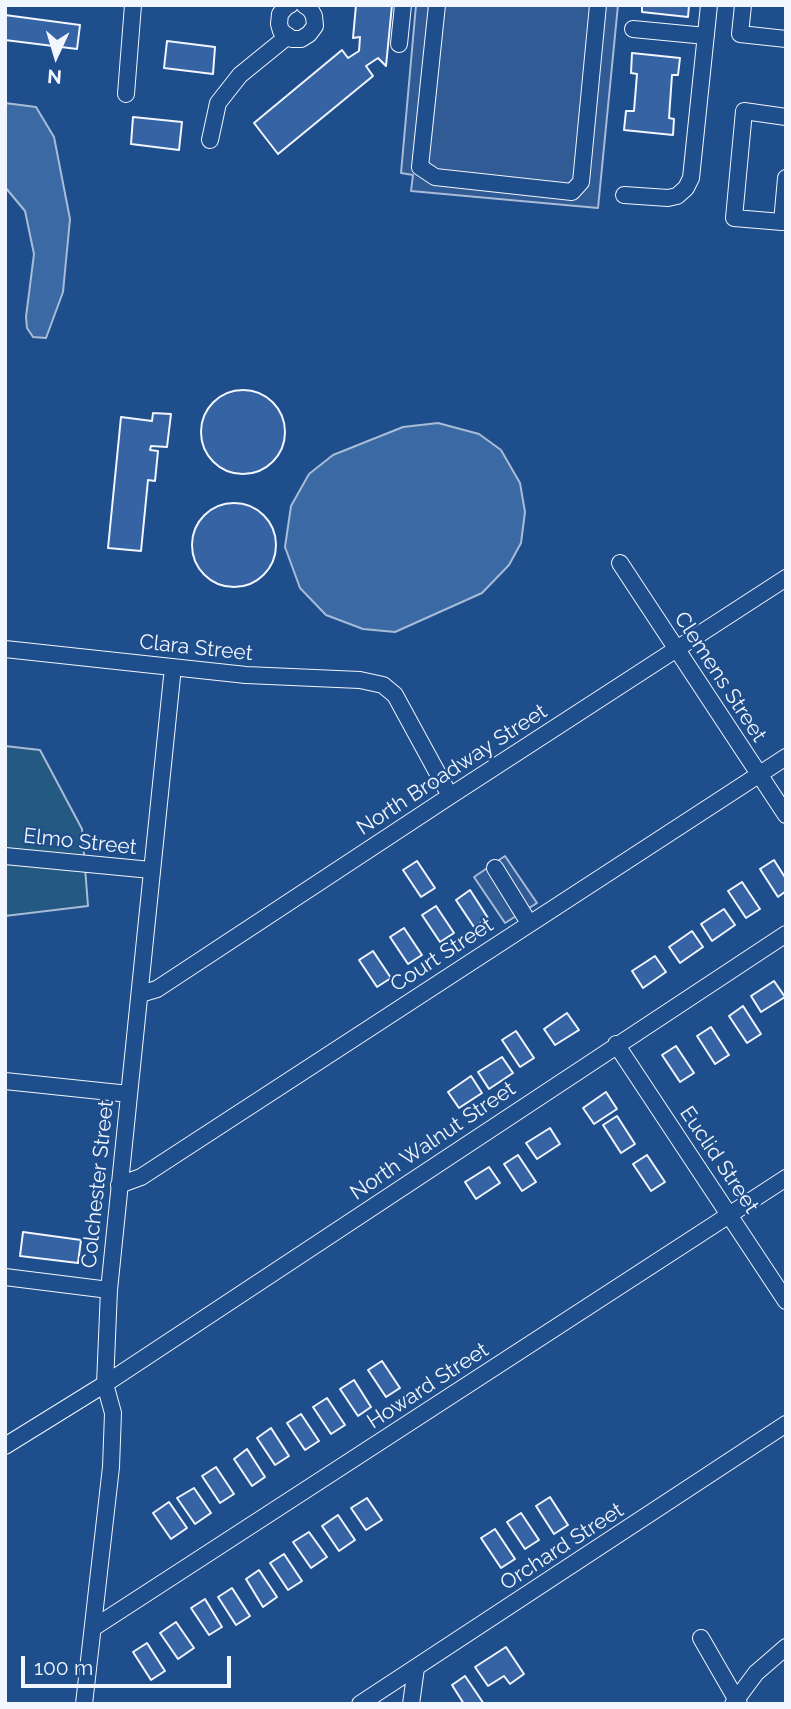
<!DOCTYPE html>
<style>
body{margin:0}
#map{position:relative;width:791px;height:1709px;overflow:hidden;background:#1f4e8c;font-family:Raleway,sans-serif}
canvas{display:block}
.frame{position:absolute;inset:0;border:7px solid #f2f6ff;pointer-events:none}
.north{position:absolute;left:21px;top:21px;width:70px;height:70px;-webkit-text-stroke:5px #1f4e8c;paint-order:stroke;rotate:184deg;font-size:19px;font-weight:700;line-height:28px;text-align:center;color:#f2f6ff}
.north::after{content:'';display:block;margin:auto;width:24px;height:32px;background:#f2f6ff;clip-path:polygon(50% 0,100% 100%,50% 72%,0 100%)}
.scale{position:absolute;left:21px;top:1656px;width:210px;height:32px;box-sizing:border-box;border:4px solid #f2f6ff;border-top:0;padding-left:9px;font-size:21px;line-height:24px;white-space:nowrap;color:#f2f6ff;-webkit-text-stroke:5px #1f4e8c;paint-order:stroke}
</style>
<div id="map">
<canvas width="791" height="1709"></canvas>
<div class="frame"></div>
<div class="north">N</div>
<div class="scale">100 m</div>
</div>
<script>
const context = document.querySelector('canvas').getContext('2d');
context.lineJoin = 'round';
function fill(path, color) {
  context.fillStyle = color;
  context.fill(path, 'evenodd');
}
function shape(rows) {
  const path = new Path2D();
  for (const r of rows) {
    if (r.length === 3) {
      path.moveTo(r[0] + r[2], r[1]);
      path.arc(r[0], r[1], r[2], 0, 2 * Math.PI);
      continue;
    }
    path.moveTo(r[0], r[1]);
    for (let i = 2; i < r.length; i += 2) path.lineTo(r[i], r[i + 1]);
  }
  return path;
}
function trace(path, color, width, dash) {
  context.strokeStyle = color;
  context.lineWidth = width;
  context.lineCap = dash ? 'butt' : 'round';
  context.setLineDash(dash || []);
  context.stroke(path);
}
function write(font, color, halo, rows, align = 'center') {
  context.font = font + ' Raleway,sans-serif';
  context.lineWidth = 5;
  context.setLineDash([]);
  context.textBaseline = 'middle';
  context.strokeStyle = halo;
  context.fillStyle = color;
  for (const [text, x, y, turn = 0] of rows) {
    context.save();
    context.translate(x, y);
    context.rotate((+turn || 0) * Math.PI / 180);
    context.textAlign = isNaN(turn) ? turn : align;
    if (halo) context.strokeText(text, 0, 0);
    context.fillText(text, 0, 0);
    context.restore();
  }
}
const green = shape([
 [5,746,40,750,82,829,88,906,5,916,5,746]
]);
const parking = shape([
 [416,5,618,5,598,208,411,191,413,175,401,173,416,5],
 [505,856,537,903,505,923,474,877,505,856]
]);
const water = shape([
 [5,103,36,107,54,137,70,219,63,292,46,338,33,337,27,328,26,317,34,254,25,211,5,187,5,103],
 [438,423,479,434,501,450,520,483,525,512,521,543,509,565,482,593,395,632,363,629,326,615,300,588,285,547,291,506,309,474,333,455,403,427,438,423]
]);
const building = shape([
 [356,5,392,5,386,66,378,58,366,66,373,76,278,154,254,123,342,50,348,58,359,51,360,37,353,38,356,5],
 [642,5,689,5,688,17,642,12,642,5],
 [5,15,80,25,77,49,5,40,5,15],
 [167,41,215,47,213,74,164,68,167,41],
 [632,53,680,58,678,75,672,75,669,118,674,119,673,135,624,130,626,111,634,111,637,74,631,73,632,53],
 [133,117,182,122,179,150,131,144,133,117],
 [243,432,42],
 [153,413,171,414,167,447,151,446,150,450,158,451,155,481,148,480,141,551,108,548,121,417,152,421,153,413],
 [234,545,42],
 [774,860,786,879,786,891,778,897,760,869,774,860],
 [417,861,435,888,421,897,403,870,417,861],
 [742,882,760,909,746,918,728,891,742,882],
 [470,890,488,918,474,927,456,900,470,890],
 [436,906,454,933,440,942,422,915,436,906],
 [724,909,735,925,712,941,701,924,724,909],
 [404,928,422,955,408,964,390,937,404,928],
 [692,931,703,947,680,963,669,947,692,931],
 [373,951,391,978,377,987,359,960,373,951],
 [655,956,666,972,643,988,632,971,655,956],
 [774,981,785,997,761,1012,751,996,774,981],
 [743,1006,761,1034,747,1043,729,1016,743,1006],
 [567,1013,579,1030,555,1045,544,1029,567,1013],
 [711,1027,729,1055,715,1064,697,1036,711,1027],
 [516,1031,534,1058,520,1067,502,1040,516,1031],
 [676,1046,694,1073,680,1082,662,1055,676,1046],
 [502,1057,513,1073,489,1089,478,1072,502,1057],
 [471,1076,482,1093,459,1108,448,1092,471,1076],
 [606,1092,617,1109,594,1124,583,1108,606,1092],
 [617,1116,635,1144,621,1153,603,1125,617,1116],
 [550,1128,560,1144,537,1159,526,1143,550,1128],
 [518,1155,536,1182,522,1191,504,1164,518,1155],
 [647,1155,665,1182,651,1191,633,1164,647,1155],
 [489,1167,500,1183,476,1199,465,1182,489,1167],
 [23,1232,81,1240,78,1263,20,1256,23,1232],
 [382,1361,400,1388,386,1397,368,1370,382,1361],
 [354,1380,371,1407,358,1416,340,1389,354,1380],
 [327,1398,345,1425,331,1434,313,1407,327,1398],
 [301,1414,319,1441,305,1450,287,1423,301,1414],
 [271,1428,289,1456,275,1465,257,1438,271,1428],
 [247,1449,265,1477,252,1486,234,1459,247,1449],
 [216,1467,234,1494,220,1503,202,1476,216,1467],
 [194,1488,211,1513,195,1524,177,1498,194,1488],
 [550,1497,568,1525,554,1534,536,1506,550,1497],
 [367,1498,382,1520,366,1530,351,1508,367,1498],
 [169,1502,187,1528,171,1539,153,1513,169,1502],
 [521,1513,539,1540,525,1549,507,1522,521,1513],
 [338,1515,355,1540,339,1551,322,1526,338,1515],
 [495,1529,515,1559,501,1568,481,1538,495,1529],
 [309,1532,327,1557,311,1568,293,1542,309,1532],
 [284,1554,302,1581,288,1590,270,1563,284,1554],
 [259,1570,277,1597,263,1607,246,1579,259,1570],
 [232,1588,250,1616,236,1625,218,1597,232,1588],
 [205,1599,222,1627,209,1635,191,1608,205,1599],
 [176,1622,194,1648,178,1659,160,1633,176,1622],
 [147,1643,165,1671,151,1680,133,1652,147,1643],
 [506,1647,524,1674,510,1684,504,1676,488,1686,475,1667,506,1647],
 [465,1676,484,1704,464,1704,452,1685,465,1676]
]);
const minor = shape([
 [290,5,287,6,280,14,279,24,281,31,292,39,301,39,309,34,315,26,314,16,310,9,304,5],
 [437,5,420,167,435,177,572,192,581,182,598,5],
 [743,5,740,34,786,39],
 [633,29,706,36],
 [399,44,403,5],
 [126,94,133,5],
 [786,117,744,111,734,218,782,222,786,178],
 [210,140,218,103,240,75,288,36],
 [624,195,668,198,677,196,686,188,691,178,709,5],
 [620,563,786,815],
 [5,649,246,675,360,680,383,685,395,695,450,796],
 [5,856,151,870],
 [495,868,529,923],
 [140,994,157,989,450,796,786,578],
 [616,1044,786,1301],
 [5,1081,129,1094],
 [119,1185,141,1177,786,757],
 [5,1277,109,1290],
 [5,1446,105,1384,786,934],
 [93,1628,786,1178],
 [701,1638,739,1704],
 [84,1704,111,1467,113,1413,105,1384,109,1290,173,667],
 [360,1704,786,1424],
 [411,1704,416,1668],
 [733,1704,756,1673,786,1647]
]);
const streetNames = [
 ["Clara Street",196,648,6],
 ["Clemens Street",720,677,57],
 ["North Broadway Street",452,770,-33],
 ["Elmo Street",80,842,6],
 ["Court Street",442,955,-33],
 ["North Walnut Street",433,1141,-34],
 ["Euclid Street",719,1160,56],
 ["Colchester Street",98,1184,-84],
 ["Howard Street",428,1386,-33],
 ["Orchard Street",562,1547,-33]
];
fill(green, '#245a82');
trace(green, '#a8bbd7', 2);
fill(parking, '#305b95');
trace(parking, '#a8bbd7', 2);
fill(water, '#3b69a3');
trace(water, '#a8bbd7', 2);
fill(building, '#3563a3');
trace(building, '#f2f6ff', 2);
trace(minor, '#f2f6ff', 18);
trace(minor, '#1f4e8c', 16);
write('21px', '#f2f6ff', '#1f4e8c', streetNames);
</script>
